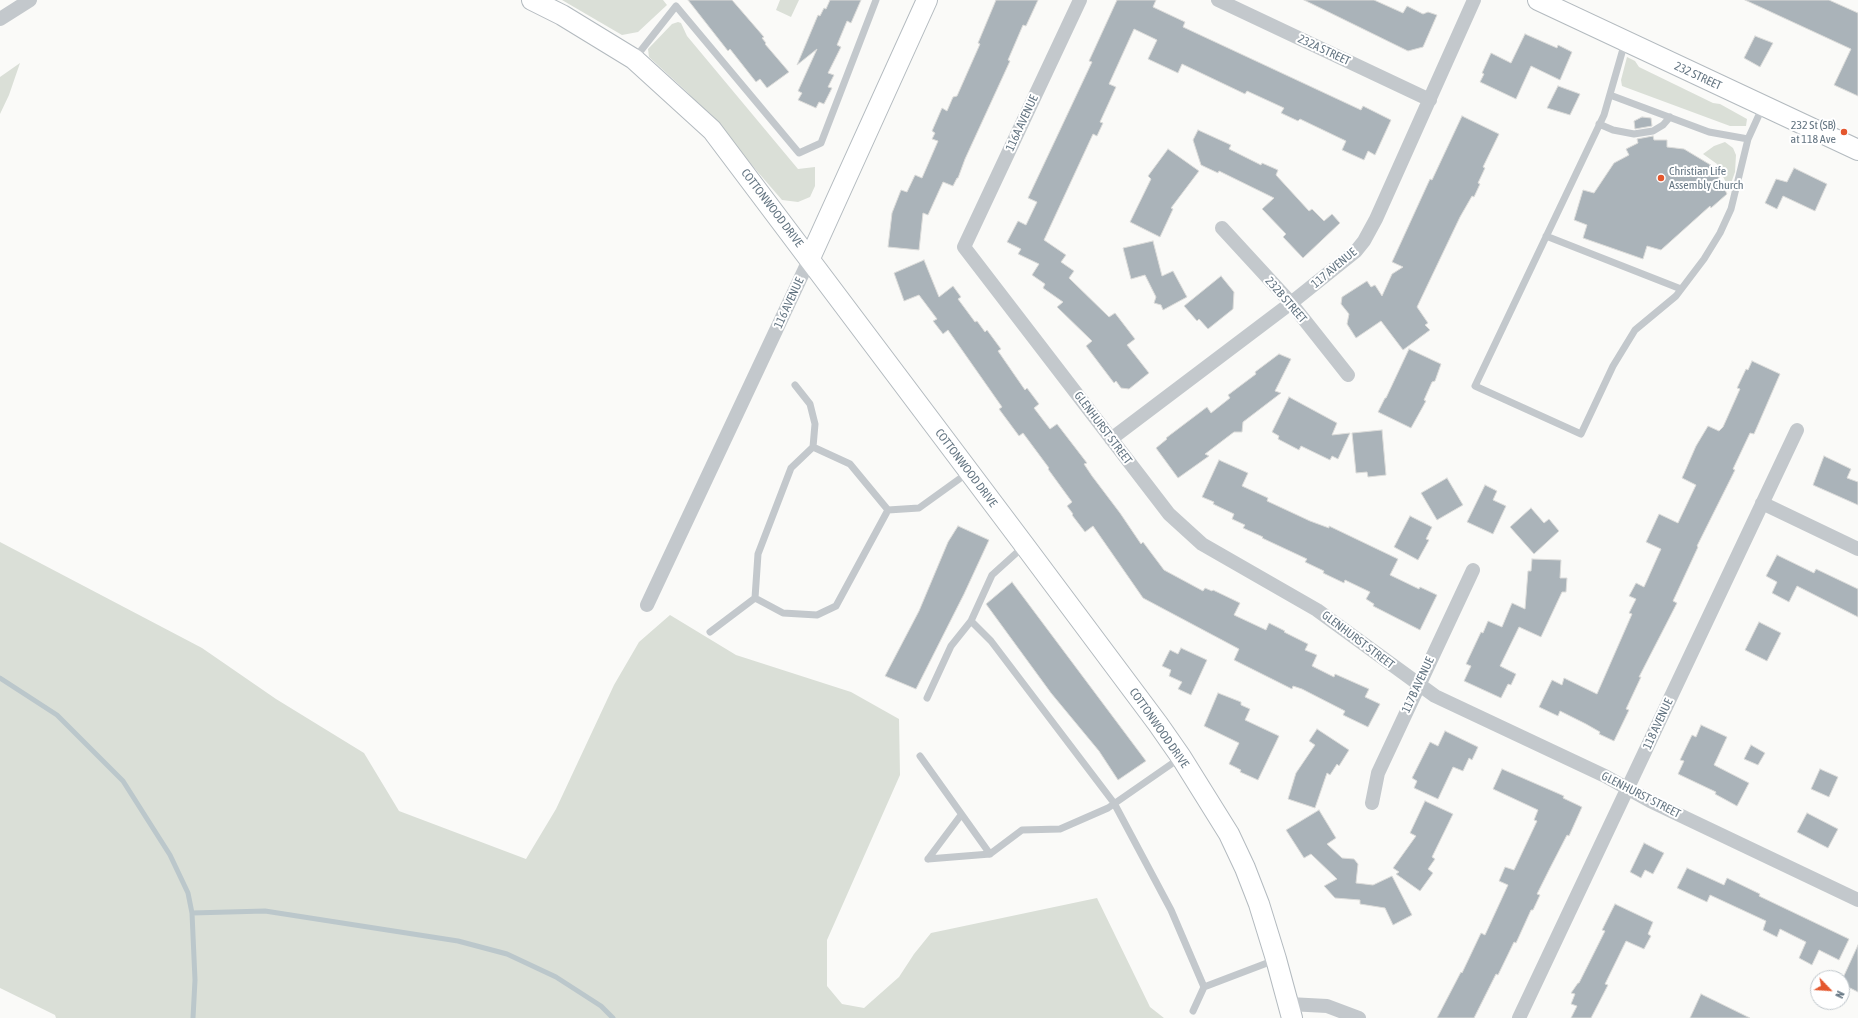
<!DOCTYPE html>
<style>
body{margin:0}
#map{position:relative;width:1858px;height:1018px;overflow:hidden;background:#fafaf8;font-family:"Asap Condensed",sans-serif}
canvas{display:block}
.north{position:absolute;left:1810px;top:970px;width:40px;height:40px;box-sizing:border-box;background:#fff;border:1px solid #c1c8cd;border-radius:50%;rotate:115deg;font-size:11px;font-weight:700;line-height:16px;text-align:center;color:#657683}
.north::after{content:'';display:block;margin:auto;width:14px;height:18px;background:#e4572e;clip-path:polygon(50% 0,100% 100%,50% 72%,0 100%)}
</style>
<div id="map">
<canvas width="1858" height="1018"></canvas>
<div class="north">N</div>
</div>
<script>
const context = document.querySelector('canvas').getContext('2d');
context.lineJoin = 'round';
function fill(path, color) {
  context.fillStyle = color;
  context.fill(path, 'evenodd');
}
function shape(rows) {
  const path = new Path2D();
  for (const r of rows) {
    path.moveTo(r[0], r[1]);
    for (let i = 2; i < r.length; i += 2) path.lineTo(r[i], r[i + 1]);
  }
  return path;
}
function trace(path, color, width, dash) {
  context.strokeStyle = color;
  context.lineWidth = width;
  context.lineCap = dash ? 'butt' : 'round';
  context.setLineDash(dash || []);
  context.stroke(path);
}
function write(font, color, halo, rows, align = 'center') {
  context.font = font + ' "Asap Condensed",sans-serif';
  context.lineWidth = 4;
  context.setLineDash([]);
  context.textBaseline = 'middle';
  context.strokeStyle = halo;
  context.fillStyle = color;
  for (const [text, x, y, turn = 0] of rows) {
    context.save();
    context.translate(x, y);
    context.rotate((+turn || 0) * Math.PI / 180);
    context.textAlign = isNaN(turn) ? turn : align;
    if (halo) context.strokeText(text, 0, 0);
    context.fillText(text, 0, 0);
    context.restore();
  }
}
const green = shape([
 [562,0,663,0,667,5,638,32,622,35],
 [780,0,799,0,791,17,776,10],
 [678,22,681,23,687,36,798,169,815,167,815,186,810,197,798,202,782,200,712,119,687,92,649,57,648,49,672,24],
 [1627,57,1635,61,1639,67,1713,103,1720,104,1747,119,1746,126,1730,126,1622,86,1621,80],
 [20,63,9,95,0,114,0,77],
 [1725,142,1733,148,1736,155,1735,172,1729,189,1717,164,1703,154,1714,146],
 [0,542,202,648,276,699,364,753,399,811,526,859,556,809,614,685,639,642,670,615,736,655,851,692,899,719,900,775,827,940,827,986,842,1004,864,1008,899,977,914,954,931,933,1097,898,1150,1007,1164,1018,56,1018,55,1015,0,988]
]);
const stream = shape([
 [0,678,57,715,123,781,170,855,188,893,192,913,195,980,193,1018],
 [192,913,265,911,458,941,507,954,556,977,601,1006,613,1018]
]);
const building = shape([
 [688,0,732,0,764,37,762,38,766,43,765,44,789,72,767,88,760,79,756,82,730,49,728,51,688,0],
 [830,0,861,0,851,23,847,21,837,45,841,47,828,73,834,75,828,87,832,88,824,104,819,102,816,108,798,100,802,93,798,91,817,49,797,65,818,15,820,16,824,8,826,9,830,0],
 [996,0,1038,0,1026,26,1023,25,1008,60,1010,61,965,159,958,178,957,178,953,186,943,182,928,215,923,213,919,250,888,247,892,213,901,190,907,192,915,175,922,178,938,141,932,139,935,133,932,131,942,108,947,111,953,97,957,96,980,44,978,43,996,0],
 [1117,0,1156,0,1153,7,1185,22,1183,27,1361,110,1363,106,1391,120,1375,155,1368,151,1364,160,1342,150,1346,141,1300,119,1298,121,1281,113,1284,108,1247,91,1245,94,1182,64,1178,73,1148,59,1157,40,1134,29,1109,84,1116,87,1100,122,1103,123,1097,136,1093,134,1044,240,1066,255,1061,262,1074,271,1069,278,1109,317,1115,313,1135,339,1127,345,1149,373,1129,389,1121,388,1116,381,1114,383,1086,346,1092,341,1057,307,1063,302,1043,288,1045,284,1032,275,1039,264,1018,254,1021,249,1007,242,1018,221,1026,225,1037,202,1028,198,1092,62,1089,61,1117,0],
 [1304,0,1374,0,1403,13,1407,6,1423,14,1428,12,1437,15,1423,47,1408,51,1304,0],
 [1745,0,1829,0,1858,13,1858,96,1834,85,1851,49,1745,0],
 [1525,34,1557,48,1558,45,1572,52,1560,80,1531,66,1516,99,1480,82,1484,74,1482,73,1491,53,1511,63,1525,34],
 [1755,36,1773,43,1760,67,1744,58,1755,36],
 [1558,86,1580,94,1570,115,1547,108,1558,86],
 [1462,116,1499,134,1483,167,1485,168,1478,183,1480,184,1474,197,1472,196,1460,217,1417,307,1428,323,1425,325,1430,330,1403,350,1381,321,1356,338,1347,324,1349,314,1341,304,1342,297,1367,281,1371,287,1375,285,1382,296,1392,274,1403,267,1392,262,1430,179,1432,180,1462,116],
 [1642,117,1651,118,1652,126,1635,129,1634,121,1642,117],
 [1198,130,1231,145,1229,149,1261,165,1262,163,1278,170,1276,175,1309,211,1312,209,1324,221,1332,214,1340,223,1303,258,1283,237,1286,234,1262,209,1274,198,1219,171,1218,173,1201,165,1193,140,1198,130],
 [1653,136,1654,140,1667,140,1667,147,1684,149,1714,167,1727,194,1711,208,1710,206,1661,250,1647,246,1643,259,1583,238,1587,225,1574,220,1583,190,1594,193,1614,163,1629,155,1626,149,1638,143,1637,139,1653,136],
 [1168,149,1199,171,1171,208,1173,209,1160,237,1130,222,1151,179,1148,176,1168,149],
 [1794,168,1827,184,1815,211,1783,196,1777,209,1765,203,1776,179,1787,182,1794,168],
 [1153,241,1162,276,1173,271,1187,297,1163,310,1161,305,1154,303,1156,297,1145,275,1131,279,1123,248,1153,241],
 [924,260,939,297,953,286,961,297,958,299,975,322,977,321,985,332,987,330,1001,349,998,351,1025,390,1027,388,1039,404,1034,408,1050,429,1057,424,1087,463,1084,464,1092,476,1120,513,1141,544,1143,542,1164,570,1203,591,1205,588,1212,591,1213,590,1240,603,1234,615,1266,630,1269,623,1285,631,1284,632,1308,644,1305,650,1317,655,1312,666,1334,677,1335,674,1369,689,1365,697,1380,704,1368,727,1343,715,1345,711,1302,689,1293,686,1292,689,1234,660,1239,649,1143,598,1093,526,1085,532,1072,515,1073,514,1067,506,1072,502,1048,469,1049,468,1023,433,1019,436,999,409,1002,407,948,330,943,334,933,321,937,319,919,295,904,301,894,273,924,260],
 [1221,276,1234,292,1233,309,1208,329,1199,319,1197,321,1184,306,1221,276],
 [1409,349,1441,364,1435,381,1432,382,1424,400,1426,401,1411,428,1378,412,1385,398,1386,398,1409,349],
 [1279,354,1291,359,1275,391,1281,393,1243,422,1242,432,1234,432,1205,454,1209,456,1178,478,1156,448,1167,439,1166,438,1207,407,1211,413,1230,398,1228,395,1256,374,1255,372,1279,354],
 [1752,361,1780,374,1754,434,1750,433,1733,469,1735,470,1697,546,1698,547,1673,601,1677,603,1639,677,1641,677,1626,709,1629,710,1614,741,1599,734,1600,732,1586,724,1560,711,1558,716,1539,707,1552,680,1562,685,1564,678,1597,694,1632,614,1629,613,1636,599,1629,596,1636,583,1644,587,1661,549,1646,542,1659,514,1678,523,1696,485,1682,478,1696,446,1708,426,1719,431,1723,427,1740,389,1737,388,1746,369,1748,370,1752,361],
 [1289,397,1337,423,1332,435,1350,433,1338,459,1332,456,1330,460,1301,446,1299,450,1278,439,1279,436,1272,432,1289,397],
 [1382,430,1386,475,1368,477,1367,472,1356,473,1352,433,1382,430],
 [1824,456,1851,469,1847,478,1858,482,1858,505,1813,485,1824,456],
 [1219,460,1248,473,1242,486,1268,498,1267,501,1310,521,1329,528,1329,526,1398,559,1390,575,1419,589,1420,587,1437,595,1420,630,1373,606,1374,604,1366,599,1370,592,1345,580,1344,583,1323,573,1324,571,1305,562,1307,559,1262,538,1263,537,1243,528,1245,525,1232,519,1234,514,1213,504,1214,502,1202,497,1219,460],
 [1447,478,1463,505,1437,520,1421,493,1447,478],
 [1485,485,1497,491,1493,500,1506,506,1493,534,1467,522,1485,485],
 [1531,508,1544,523,1549,519,1559,531,1534,554,1510,527,1531,508],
 [1410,516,1432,527,1426,539,1429,540,1418,560,1394,547,1410,516],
 [958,526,989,540,964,594,916,689,885,676,919,611,948,542,958,526],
 [1777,555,1814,573,1816,569,1858,589,1858,617,1797,586,1789,602,1772,593,1777,582,1766,576,1777,555],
 [1532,559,1561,560,1560,578,1567,578,1566,592,1562,592,1541,637,1519,627,1500,666,1516,674,1511,685,1508,684,1501,698,1464,681,1471,666,1466,664,1481,632,1483,633,1488,621,1502,627,1512,603,1525,609,1528,571,1531,571,1532,559],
 [1012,582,1146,761,1118,780,1099,751,1051,693,986,604,1012,582],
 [1759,622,1781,633,1767,661,1745,650,1759,622],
 [1181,648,1207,660,1191,695,1178,689,1182,682,1169,676,1171,670,1162,666,1170,650,1178,654,1181,648],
 [1218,693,1241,702,1241,705,1250,709,1245,720,1279,736,1258,780,1240,772,1241,770,1229,764,1239,743,1204,726,1218,693],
 [1701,725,1727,737,1714,765,1749,783,1737,806,1715,794,1716,792,1678,774,1684,761,1680,760,1692,735,1696,737,1701,725],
 [1317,729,1349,750,1339,766,1337,764,1330,775,1327,773,1315,808,1288,799,1296,773,1315,745,1309,741,1317,729],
 [1445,731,1478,747,1472,760,1469,758,1463,771,1453,767,1438,799,1414,788,1417,781,1412,778,1430,742,1438,746,1445,731],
 [1751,745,1765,753,1758,765,1744,759,1751,745],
 [1502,769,1564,796,1563,798,1582,807,1569,836,1567,835,1550,868,1537,894,1540,895,1533,910,1531,910,1516,943,1514,942,1498,975,1496,974,1474,1018,1437,1018,1461,972,1462,973,1481,933,1485,935,1508,885,1499,881,1505,867,1514,870,1537,821,1534,820,1538,810,1493,789,1502,769],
 [1820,769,1838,777,1829,797,1811,789,1820,769],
 [1425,801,1453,814,1432,857,1435,859,1428,869,1433,873,1420,891,1396,874,1399,872,1393,868,1416,836,1410,833,1425,801],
 [1319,810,1336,838,1327,844,1342,858,1354,859,1358,864,1356,883,1373,885,1392,876,1412,915,1393,925,1385,908,1360,904,1360,900,1335,898,1324,886,1337,879,1311,854,1304,858,1286,830,1319,810],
 [1807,813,1838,829,1828,848,1797,832,1807,813],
 [1644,843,1664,853,1653,874,1645,870,1641,878,1630,872,1644,843],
 [1687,868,1724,885,1727,878,1760,894,1759,896,1849,939,1839,960,1819,950,1812,965,1799,958,1806,942,1780,929,1777,937,1763,930,1766,921,1710,895,1707,902,1677,888,1687,868],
 [1615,904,1653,922,1648,934,1651,936,1644,949,1626,941,1605,984,1608,985,1591,1018,1571,1018,1577,1006,1571,1004,1575,994,1571,993,1578,983,1579,983,1605,931,1602,930,1615,904],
 [1858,945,1858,992,1842,984,1842,980,1858,945],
 [1701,994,1750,1018,1690,1018,1701,994]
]);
const lane = shape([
 [1625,42,1604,115,1475,386,1581,434,1613,366,1635,330,1676,296,1704,259,1720,233,1731,209,1748,139,1763,106],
 [635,58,676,6,799,153,821,143,876,0],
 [1610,95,1709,132,1748,139],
 [1599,124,1613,130,1634,134,1653,131,1663,125,1670,117],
 [1546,236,1681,289],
 [813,447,850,464,888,510],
 [888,510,919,508,969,472],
 [755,598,783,613,817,615,836,606,888,510],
 [971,621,991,641,1114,803,1171,910,1204,987],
 [710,632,755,598,758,554,791,468,813,447,815,424,810,404,795,385],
 [927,698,951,646,971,621,992,575,1023,547],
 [920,756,990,854,1022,830,1060,829,1108,808,1180,758],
 [928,859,990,854],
 [928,859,961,815],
 [1193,1011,1204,987,1275,960]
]);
const street = shape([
 [1080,0,964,247,1169,514,1202,544,1317,610,1435,696,1605,776,1650,801,1858,900],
 [1218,0,1430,100],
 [0,19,30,0],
 [1222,228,1291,303,1348,375],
 [1111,439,1291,303,1356,251,1364,241,1376,219,1474,0],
 [1762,503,1858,549],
 [647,605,810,258],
 [1372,803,1378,773,1473,570],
 [1289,1004,1327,1006,1359,1018],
 [1519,1018,1797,430]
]);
const secondary = shape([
 [532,0,562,15,634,59,712,130,1025,546,1158,724,1181,757,1229,834,1245,868,1259,904,1276,959,1292,1018],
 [1538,0,1858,150],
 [810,258,927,0]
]);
const markers = [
 [1844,132,4,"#e4572e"],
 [1661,178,4,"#e4572e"]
];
const streetNames = [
 ["232A STREET",1324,50,25],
 ["232 STREET",1698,76,25],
 ["116A AVENUE",1022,123,-65],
 ["COTTONWOOD DRIVE",772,208,53],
 ["117 AVENUE",1334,268,-40],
 ["232B STREET",1286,300,49],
 ["116 AVENUE",789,303,-65],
 ["GLENHURST STREET",1103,428,53],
 ["COTTONWOOD DRIVE",966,468,53],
 ["GLENHURST STREET",1358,640,37],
 ["117B AVENUE",1418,685,-65],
 ["118 AVENUE",1658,724,-65],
 ["COTTONWOOD DRIVE",1159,728,55],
 ["GLENHURST STREET",1641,795,27]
];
const poiNames = [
 ["232 St (SB)",1836,125],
 ["at 118 Ave",1836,139],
 ["Christian Life",1669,171,"left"],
 ["Assembly Church",1669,185,"left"]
];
fill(green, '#dadfd7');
trace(stream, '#bbc7cb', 5);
fill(building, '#aab3b9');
trace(building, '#dcdcda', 1);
trace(secondary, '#b3babf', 22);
trace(lane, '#c3c8cc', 7);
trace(street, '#c3c8cc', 14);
trace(secondary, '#fff', 20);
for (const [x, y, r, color] of markers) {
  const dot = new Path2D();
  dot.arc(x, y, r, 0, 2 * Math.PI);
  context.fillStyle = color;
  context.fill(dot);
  trace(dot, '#fff', 1.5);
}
write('12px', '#657683', '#fff', streetNames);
write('12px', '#657683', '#fff', poiNames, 'right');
</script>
